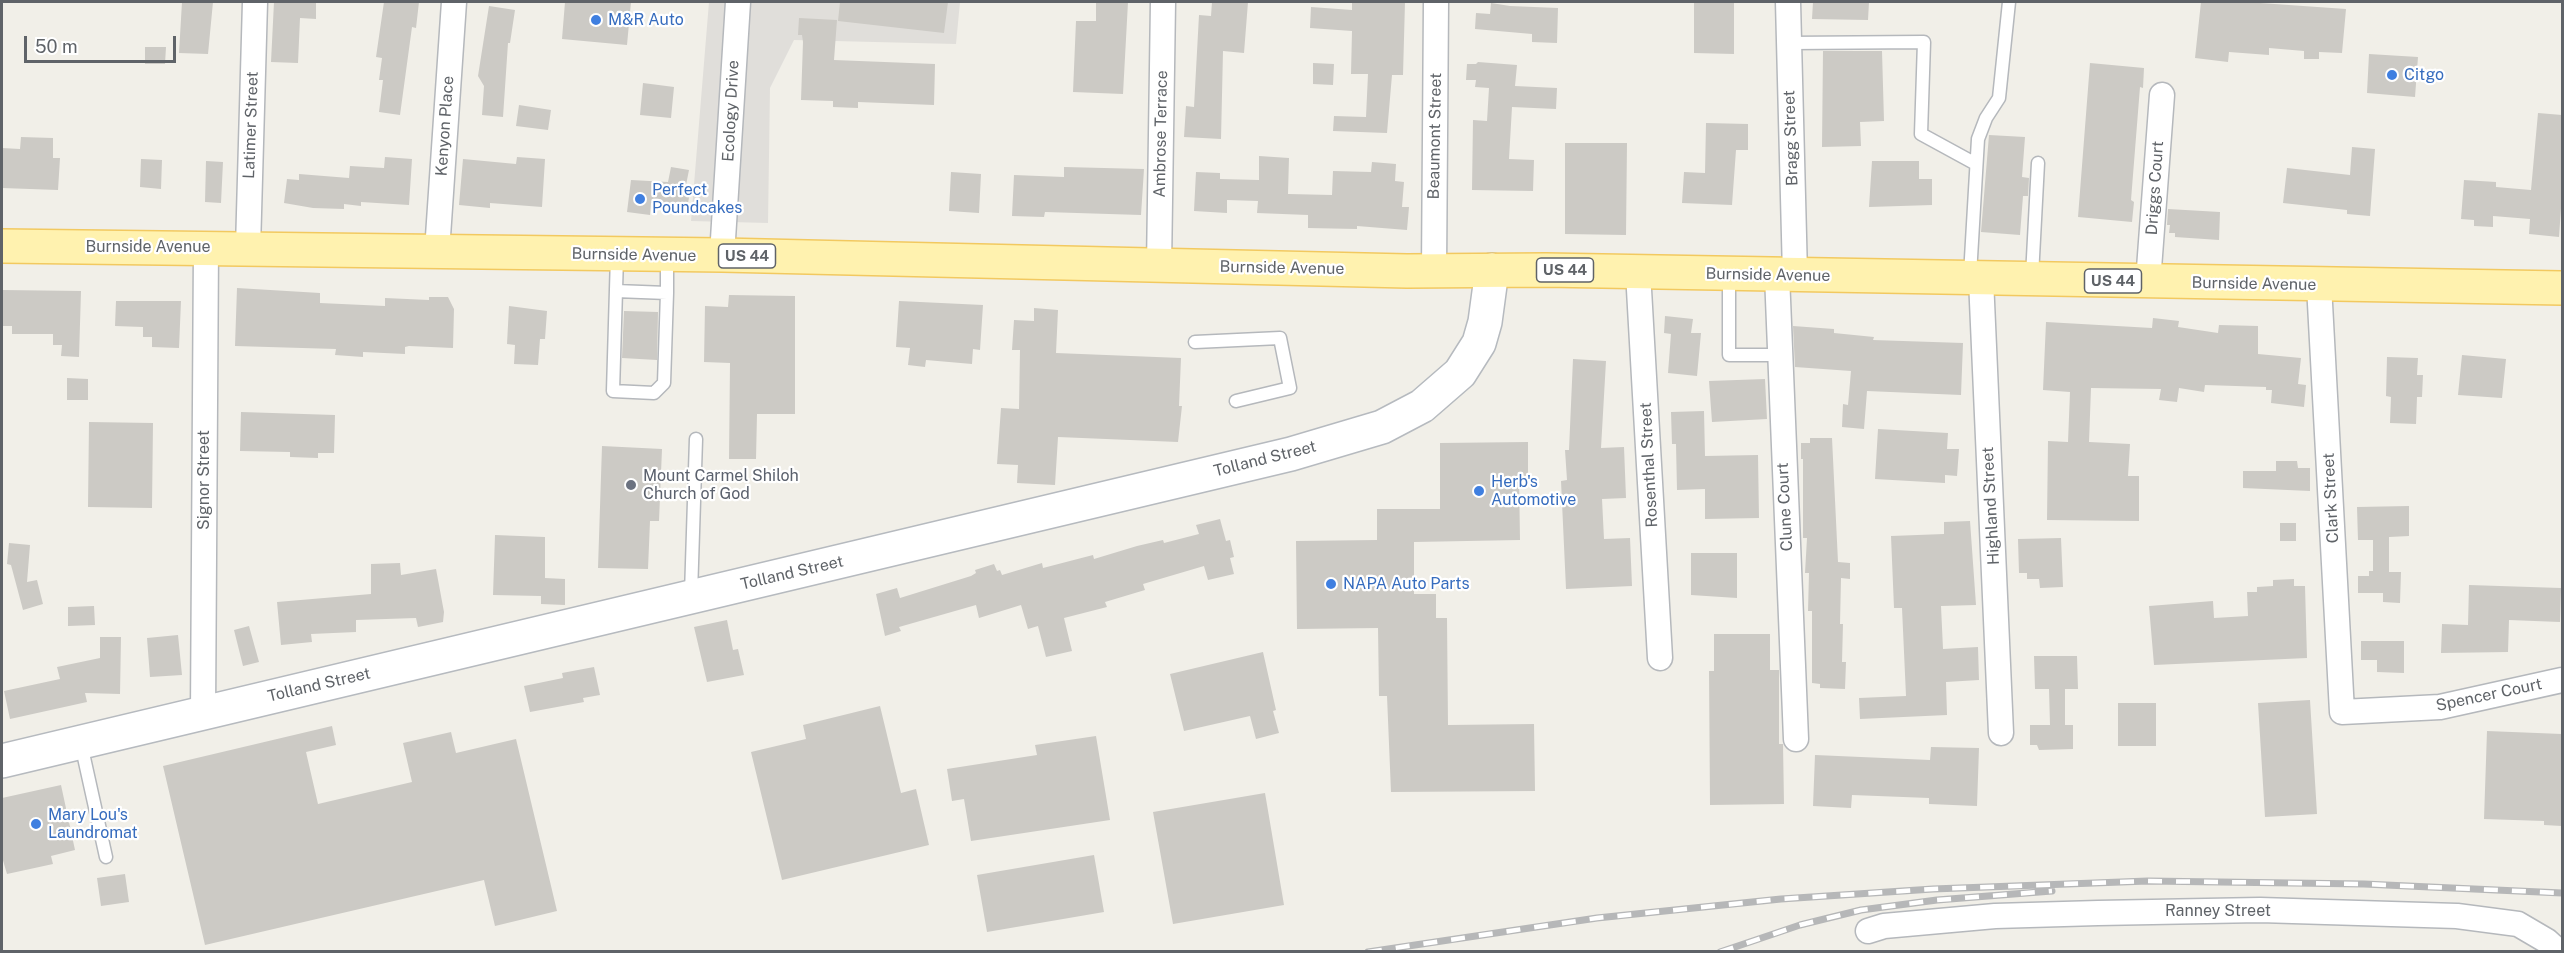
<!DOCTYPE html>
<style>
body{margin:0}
#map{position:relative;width:2564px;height:953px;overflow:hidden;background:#f1efe8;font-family:"Public Sans",sans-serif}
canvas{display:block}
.frame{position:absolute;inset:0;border:3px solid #5f6368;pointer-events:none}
.scale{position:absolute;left:24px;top:36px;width:152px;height:27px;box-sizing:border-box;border:3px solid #5f6368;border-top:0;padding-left:8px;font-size:18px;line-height:21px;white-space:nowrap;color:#5f6368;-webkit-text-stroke:4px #fff;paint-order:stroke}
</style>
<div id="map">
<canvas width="2564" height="953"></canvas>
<div class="frame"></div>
<div class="scale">50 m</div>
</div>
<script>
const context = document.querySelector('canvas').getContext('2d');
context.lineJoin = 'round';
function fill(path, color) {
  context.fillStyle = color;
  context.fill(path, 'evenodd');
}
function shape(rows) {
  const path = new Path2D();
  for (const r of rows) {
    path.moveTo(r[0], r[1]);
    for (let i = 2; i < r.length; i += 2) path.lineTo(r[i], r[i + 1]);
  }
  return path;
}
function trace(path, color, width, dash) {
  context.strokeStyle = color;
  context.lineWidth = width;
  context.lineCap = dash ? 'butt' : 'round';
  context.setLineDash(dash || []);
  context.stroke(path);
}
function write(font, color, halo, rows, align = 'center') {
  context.font = font + ' "Public Sans",sans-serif';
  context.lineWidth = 4.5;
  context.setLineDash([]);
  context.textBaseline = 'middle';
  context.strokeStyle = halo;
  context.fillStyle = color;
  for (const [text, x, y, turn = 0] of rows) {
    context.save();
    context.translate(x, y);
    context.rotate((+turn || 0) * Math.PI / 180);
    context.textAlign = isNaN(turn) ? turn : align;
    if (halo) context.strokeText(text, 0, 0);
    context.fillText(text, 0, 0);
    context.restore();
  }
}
const industrial = shape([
 [709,2,960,2,956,44,794,40,770,88,768,223,691,221]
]);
const building = shape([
 [182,2,213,2,208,54,179,53],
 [274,2,316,2,316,19,300,18,298,63,271,62],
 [384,2,419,2,416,28,412,27,400,115,379,112,383,80,379,80,382,58,376,57],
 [565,2,631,2,627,45,562,39],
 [840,2,948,2,944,33,838,21],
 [1096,2,1128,2,1123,94,1073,92,1076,21,1096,21],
 [1212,2,1248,2,1244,53,1223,51,1221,139,1184,137,1186,106,1194,107,1199,15,1211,16],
 [1352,2,1405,2,1403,75,1392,75,1387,133,1333,131,1334,116,1366,117,1368,74,1351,74,1352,31,1310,28,1311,7,1352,10],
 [1694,2,1734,2,1734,54,1694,53],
 [1813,2,1869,2,1868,20,1812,19],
 [2201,2,2246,2,2346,9,2342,53,2319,52,2319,59,2304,59,2304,51,2269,48,2269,55,2229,52,2228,62,2195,58],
 [1491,3,1510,6,1558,8,1557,43,1532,42,1532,34,1475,29,1476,13,1490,14],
 [489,6,515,10,510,43,508,43,503,117,482,115,484,86,478,76],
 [799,18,837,20,834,60,935,64,934,105,858,102,858,108,833,107,833,101,801,100,803,42,802,35,798,35],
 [145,47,166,47,165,64,145,64],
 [1823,51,1882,51,1884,121,1860,122,1861,146,1822,147],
 [2369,54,2418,57,2415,97,2367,93],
 [1478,62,1517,65,1515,86,1557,88,1556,109,1512,107,1509,159,1534,160,1533,191,1472,190,1473,120,1487,121,1489,88,1475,87,1476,80,1466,80,1467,64,1476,64],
 [1313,63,1334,64,1333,85,1313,84],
 [2090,63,2144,68,2143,88,2140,87,2131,200,2134,202,2132,222,2078,217],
 [643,83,674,87,671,118,640,115],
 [519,105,551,110,548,130,516,126],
 [2538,113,2562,115,2562,194,2559,237,2529,234,2530,219,2493,216,2493,227,2474,226,2474,220,2461,219,2464,180,2496,182,2496,187,2531,190],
 [1706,123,1748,124,1748,150,1736,150,1732,205,1682,203,1684,172,1705,173],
 [1989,135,2025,137,2022,177,2029,178,2028,196,2023,196,2020,235,1981,232],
 [21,137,53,138,53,158,60,158,58,190,2,188,2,148,20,149],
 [1565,143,1627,143,1626,235,1565,234],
 [2352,147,2375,149,2370,216,2347,214,2347,210,2283,203,2287,168,2350,175],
 [1259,156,1289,158,1288,194,1332,195,1333,171,1371,172,1372,162,1396,164,1395,181,1404,182,1402,207,1409,207,1407,230,1357,226,1357,229,1308,228,1308,215,1257,213,1258,201,1227,200,1227,213,1194,211,1196,172,1220,173,1220,179,1259,180],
 [385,157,412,159,409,205,361,202,361,206,344,204,344,209,313,208,284,203,287,179,299,180,299,174,349,178,350,166,384,168],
 [517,157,545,159,542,207,490,203,490,208,459,205,463,159,516,164],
 [141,159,162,160,161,189,140,187],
 [206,161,223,162,221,203,205,202],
 [1872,161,1919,161,1919,179,1932,179,1932,205,1869,207],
 [671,167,689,170,686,185,691,186,687,209,651,203,650,215,627,212,631,180,668,182],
 [1064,167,1144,169,1141,215,1045,212,1044,217,1012,216,1014,175,1064,177],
 [951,172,981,174,979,213,949,211],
 [2168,209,2220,212,2219,240,2175,237,2175,233,2169,233,2170,225,2167,225],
 [237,288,320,293,320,303,385,306,385,298,429,300,429,297,448,297,454,309,453,348,409,346,405,347,405,354,363,352,363,357,335,355,336,349,235,346],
 [2,290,81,291,79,357,61,356,62,345,53,345,53,334,12,334,12,326,2,326],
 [729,295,795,296,795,414,757,414,756,459,729,459,730,363,704,362,705,306,728,307],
 [116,301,181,301,179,348,152,347,152,337,143,337,143,327,115,326],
 [899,301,983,305,980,350,973,349,972,364,926,360,925,367,908,365,910,348,896,347],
 [509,306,547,311,545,339,540,339,538,365,514,364,515,345,507,344],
 [1034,308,1058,310,1056,353,1181,358,1179,406,1182,406,1178,442,1058,437,1055,485,1017,483,1018,465,997,464,1001,408,1019,409,1020,350,1012,350,1014,320,1034,321],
 [624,311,658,312,657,360,622,358],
 [1665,316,1693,319,1691,333,1701,333,1697,376,1668,373,1671,334,1664,333],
 [2153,318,2179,321,2178,327,2218,333,2219,325,2258,326,2258,354,2301,358,2298,384,2306,385,2304,407,2271,403,2272,390,2266,390,2266,387,2205,385,2204,392,2179,388,2177,402,2159,400,2161,389,2091,388,2089,442,2130,444,2128,476,2139,476,2139,521,2047,520,2048,441,2068,442,2070,392,2043,390,2046,322,2152,328],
 [1793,326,1834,329,1834,333,1874,337,1873,340,1963,343,1961,395,1867,391,1864,429,1842,427,1843,404,1848,405,1851,371,1795,367],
 [2462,355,2506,359,2502,398,2458,395],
 [2387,357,2418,358,2417,375,2423,375,2422,397,2417,397,2416,424,2390,423,2391,397,2386,396],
 [1573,359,1606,361,1601,448,1624,447,1626,498,1602,499,1604,539,1630,538,1632,586,1566,589,1561,481,1567,480,1565,450,1569,450],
 [67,378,88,379,88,400,67,400],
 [1765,379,1767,419,1712,422,1709,381],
 [1704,411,1705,456,1758,455,1759,518,1705,519,1705,489,1677,490,1676,444,1672,444,1671,412],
 [241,412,335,415,334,453,318,453,318,458,290,457,290,452,240,451],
 [89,422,153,423,152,508,88,507],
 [1878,429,1948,433,1947,449,1959,449,1957,476,1945,475,1945,483,1875,479],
 [1810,438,1832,438,1838,562,1850,563,1850,579,1841,578,1840,624,1843,624,1842,662,1846,662,1845,689,1820,688,1820,684,1812,683,1812,611,1808,611,1809,573,1805,573,1807,538,1803,538,1803,459,1801,459,1801,443,1810,443],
 [1528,442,1528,476,1519,476,1520,540,1414,542,1414,594,1436,594,1436,618,1447,618,1448,725,1534,724,1535,791,1391,792,1387,696,1379,696,1378,628,1297,629,1296,541,1377,540,1377,509,1440,509,1440,443],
 [602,446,662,449,659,521,650,521,648,569,598,568],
 [2276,461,2297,461,2298,468,2310,468,2310,491,2243,488,2243,471,2276,471],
 [2409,506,2409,536,2389,537,2389,572,2401,572,2400,603,2383,602,2383,593,2358,593,2358,576,2369,576,2369,571,2373,571,2373,540,2358,540,2357,507],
 [1220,519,1226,541,1230,540,1234,557,1230,558,1234,574,1208,580,1204,566,1143,584,1145,590,1105,602,1107,607,1064,618,1072,651,1046,657,1038,626,1028,629,1021,605,979,618,976,605,899,627,901,631,885,636,876,594,897,588,900,598,971,576,976,573,975,570,994,564,997,571,1000,570,1002,575,1042,563,1043,568,1093,555,1094,559,1137,546,1163,540,1164,543,1199,534,1196,525],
 [1970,521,1976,605,1941,606,1943,649,1978,647,1979,680,1946,682,1947,715,1860,719,1859,698,1906,696,1902,608,1894,608,1891,536,1944,534,1944,522],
 [2280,523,2296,523,2296,541,2280,541],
 [495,535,545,537,545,578,565,579,565,605,541,604,541,596,493,595],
 [2061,538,2063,587,2040,588,2039,579,2027,579,2027,573,2019,573,2018,539],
 [9,543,30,545,27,582,37,580,43,604,23,610,11,565,7,564],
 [1691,553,1737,553,1737,598,1691,595],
 [400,563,401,575,436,569,444,612,443,622,418,627,416,618,356,620,356,632,311,634,312,642,281,645,277,602,371,594,371,564],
 [2294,579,2294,586,2305,586,2307,658,2154,665,2149,606,2213,601,2214,618,2248,616,2247,592,2257,592,2257,587,2273,586,2273,580],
 [2469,585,2561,588,2560,622,2509,620,2508,652,2441,653,2442,624,2468,625],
 [94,606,95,625,68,626,68,607],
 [727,620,733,650,738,649,744,675,707,682,694,627],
 [249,626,259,662,243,666,234,630],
 [1714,634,1770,634,1770,670,1779,670,1779,744,1783,744,1784,804,1710,805,1709,671,1714,671],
 [178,635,182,675,150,677,147,638],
 [100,637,121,637,120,694,85,693,87,702,10,719,4,691,60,679,57,667,100,658],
 [2361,641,2404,641,2404,673,2377,672,2377,660,2361,660],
 [1263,652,1276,710,1273,711,1279,733,1256,739,1250,716,1184,731,1170,674],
 [2034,656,2077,656,2078,689,2065,689,2065,725,2073,725,2073,749,2039,750,2037,745,2030,745,2030,725,2050,725,2049,689,2035,689],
 [594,667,600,695,583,698,584,702,530,712,524,686,563,678,562,673],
 [2310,700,2317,814,2265,817,2258,703],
 [2118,703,2156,703,2156,746,2118,746],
 [880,706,901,793,916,789,929,845,782,880,751,752,806,739,803,725],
 [332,726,336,745,306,752,318,804,412,782,403,743,451,732,456,753,516,739,557,911,495,926,484,880,205,945,163,766],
 [2487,731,2562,734,2562,826,2544,825,2544,821,2484,819],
 [1096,736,1110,820,971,841,964,799,952,801,947,769,1037,755,1035,745],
 [1931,747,1979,748,1977,806,1929,804,1929,798,1852,795,1851,808,1813,806,1815,755,1930,760],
 [61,785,75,850,51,856,53,864,7,874,2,857,2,798],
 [1265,793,1284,905,1173,924,1153,812],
 [1094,855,1104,912,987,932,977,875],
 [125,874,129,902,101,906,97,878]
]);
const lane = shape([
 [1789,43,1924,42,1921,134,1976,164],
 [617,256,613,391,654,393,664,383,667,293],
 [1729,275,1729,355,1779,355],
 [1970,275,1978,139,1986,118,1999,98,2009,2],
 [2032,276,2038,163],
 [616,291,667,293,667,256],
 [1195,342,1280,338,1290,388,1236,401],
 [691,594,696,439],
 [81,744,106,857]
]);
const street = shape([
 [1788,2,1795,275],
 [248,248,255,2],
 [437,251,454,2],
 [722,255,738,2],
 [1159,266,1163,2],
 [1434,271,1436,2],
 [1638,272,1660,658],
 [1777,275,1796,739],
 [1981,279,2001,733],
 [2148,282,2162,95],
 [2319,285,2342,712,2440,707,2562,680],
 [203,712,206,247],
 [1868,931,1884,926,1995,916,2098,913,2260,910,2457,916,2518,924,2547,941,2559,952]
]);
const secondary = shape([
 [2,761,1291,454,1382,427,1422,406,1460,373,1479,343,1485,322,1492,270]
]);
const primary = shape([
 [2,246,722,255,1407,271,1546,270,2562,288]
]);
const rail = shape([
 [1368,952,1597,918,1781,899,1933,889,2148,881,2364,884,2562,893],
 [1720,952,1800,925,1861,910,1937,900,2052,891]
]);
const markers = [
 [596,20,6,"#3f7fe0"],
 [2392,75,6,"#3f7fe0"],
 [640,199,6,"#3f7fe0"],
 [631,485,6,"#6b7280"],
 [1479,491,6,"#3f7fe0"],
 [1331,584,6,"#3f7fe0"],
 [36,824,6,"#3f7fe0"]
];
const shields = [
 [747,256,57],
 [1565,270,57],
 [2113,281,57]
];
const shieldNames = [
 ["US 44",747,256],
 ["US 44",1565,270],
 ["US 44",2113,281]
];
const shopNames = [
 ["M&R Auto",608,20],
 ["Citgo",2404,75],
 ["Perfect",652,190],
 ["Poundcakes",652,208],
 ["Herb's",1491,482],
 ["Automotive",1491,500],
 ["NAPA Auto Parts",1343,584],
 ["Mary Lou's",48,815],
 ["Laundromat",48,833]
];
const streetNames = [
 ["Ecology Drive",731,111,-87],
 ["Latimer Street",251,125,-88],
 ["Kenyon Place",445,126,-86],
 ["Ambrose Terrace",1161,134,-89],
 ["Beaumont Street",1435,136,-89],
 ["Bragg Street",1791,138,-92],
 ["Driggs Court",2155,188,-86],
 ["Burnside Avenue",148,247],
 ["Burnside Avenue",634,255,1],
 ["Burnside Avenue",1282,268,1],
 ["Burnside Avenue",1768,275,1],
 ["Burnside Avenue",2254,284,1],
 ["Tolland Street",1265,459,-14],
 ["Rosenthal Street",1649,465,-93],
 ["Signor Street",204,480,-90],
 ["Clark Street",2331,498,-93],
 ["Highland Street",1991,506,-93],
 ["Clune Court",1785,507,-93],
 ["Tolland Street",792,573,-13],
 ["Tolland Street",319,685,-13],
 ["Spencer Court",2489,695,-12],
 ["Ranney Street",2218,911]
];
const worshipNames = [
 ["Mount Carmel Shiloh",643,476],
 ["Church of God",643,494]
];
fill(industrial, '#e0deda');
fill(building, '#cccac5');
trace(lane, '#b5b8bc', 15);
trace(street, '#b5b8bc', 27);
trace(secondary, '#b6babf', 36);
trace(primary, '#f2c960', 36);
trace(lane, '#fff', 12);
trace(street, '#fff', 24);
trace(secondary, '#fff', 33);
trace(primary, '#fff2af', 33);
trace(rail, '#b6b7b8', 7);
trace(rail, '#fff', 4.5, [14]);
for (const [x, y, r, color] of markers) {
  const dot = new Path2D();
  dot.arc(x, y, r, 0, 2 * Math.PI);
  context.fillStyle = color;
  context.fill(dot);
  trace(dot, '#fff', 2);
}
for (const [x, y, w] of shields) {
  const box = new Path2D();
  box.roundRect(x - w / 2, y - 12, w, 24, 4.5);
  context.fillStyle = '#fff';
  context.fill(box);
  trace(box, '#5f6368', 1.5);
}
write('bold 15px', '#5f6368', null, shieldNames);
write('16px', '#366cbe', '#fff', shopNames, 'left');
write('16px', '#5f6368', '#fff', streetNames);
write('16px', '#5b616d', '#fff', worshipNames, 'left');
</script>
